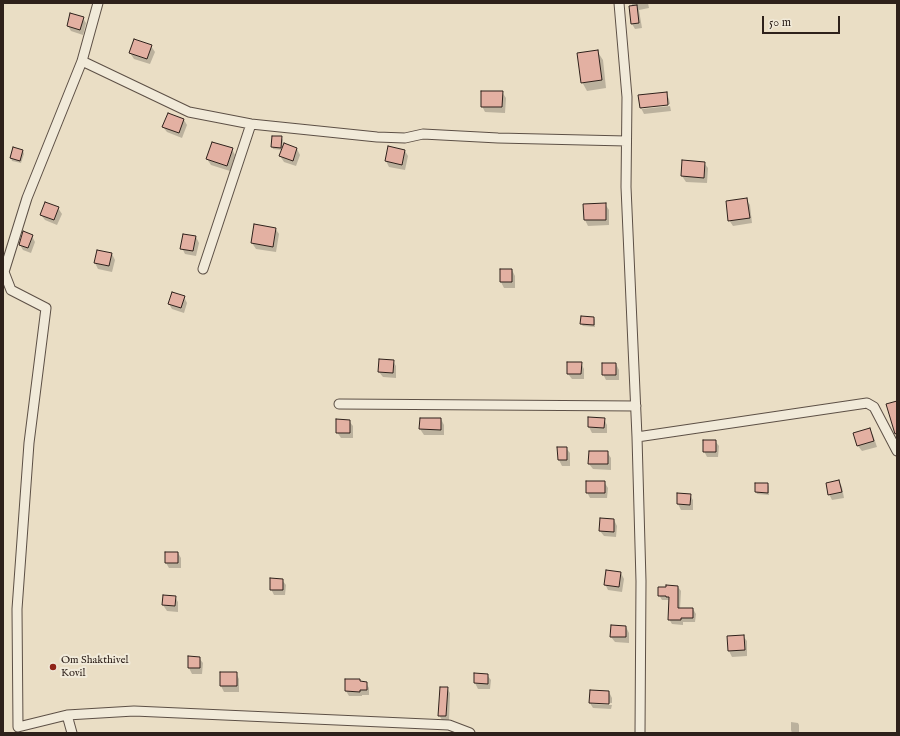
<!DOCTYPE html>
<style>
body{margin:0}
#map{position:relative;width:900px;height:736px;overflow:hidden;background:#eadec5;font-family:"IM FELL English",serif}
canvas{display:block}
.frame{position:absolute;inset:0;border:4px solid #2e211b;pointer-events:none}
.scale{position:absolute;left:762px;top:16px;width:78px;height:18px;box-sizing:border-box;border:2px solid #2e211b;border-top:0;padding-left:5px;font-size:12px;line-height:14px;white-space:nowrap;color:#2e211b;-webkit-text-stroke:3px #f1ead9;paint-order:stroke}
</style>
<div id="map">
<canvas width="900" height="736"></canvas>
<div class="frame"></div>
<div class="scale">50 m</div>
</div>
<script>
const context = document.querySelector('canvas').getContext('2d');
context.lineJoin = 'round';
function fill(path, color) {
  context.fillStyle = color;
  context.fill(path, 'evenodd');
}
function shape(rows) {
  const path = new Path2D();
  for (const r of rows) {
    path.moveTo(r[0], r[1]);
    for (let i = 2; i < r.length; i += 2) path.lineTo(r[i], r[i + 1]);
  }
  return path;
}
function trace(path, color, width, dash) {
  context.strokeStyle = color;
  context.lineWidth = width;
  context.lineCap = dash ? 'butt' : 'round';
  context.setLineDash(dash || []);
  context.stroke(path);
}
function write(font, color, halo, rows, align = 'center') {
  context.font = font + ' "IM FELL English",serif';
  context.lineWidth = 4;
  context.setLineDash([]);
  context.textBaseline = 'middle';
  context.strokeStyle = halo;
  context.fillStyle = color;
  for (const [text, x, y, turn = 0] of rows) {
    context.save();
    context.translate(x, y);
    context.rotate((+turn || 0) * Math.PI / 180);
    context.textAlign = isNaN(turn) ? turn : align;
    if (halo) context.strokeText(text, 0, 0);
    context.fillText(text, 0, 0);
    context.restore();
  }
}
const shadow = shape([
 [632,3,648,3,649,8,639,10,642,28,635,29,632,24],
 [83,18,86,23,83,35,71,31,68,26],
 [151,46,155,52,150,64,134,59,130,53],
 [597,51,603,60,606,88,587,91,582,82],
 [502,92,506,98,505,113,485,112,482,106],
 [666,93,669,99,670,104,642,107,642,109,670,106,671,111,644,114,641,108,640,96],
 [184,120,187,125,182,138,167,132,163,127],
 [281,137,283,140,282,150,273,149,272,146],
 [232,149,235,155,230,171,211,165,207,159],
 [297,149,300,155,296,166,284,162,280,156],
 [23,151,24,154,21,163,12,161,11,158],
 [405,151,408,156,405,170,389,167,386,161],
 [683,161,704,163,708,168,707,183,686,182,682,176],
 [746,199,750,205,752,223,733,226,729,220],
 [605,204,609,210,609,225,588,226,585,220,584,205],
 [58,208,62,214,57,225,45,220,41,215],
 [275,228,279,234,276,252,256,249,252,243],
 [32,236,35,242,31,253,23,250,20,245],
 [196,237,199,243,196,256,185,254,182,248],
 [112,254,115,260,112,272,98,269,95,263],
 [512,270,515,276,515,288,504,288,501,282],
 [184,297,187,303,184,313,172,309,169,304],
 [594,318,595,320,595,327,583,326,581,324],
 [393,361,396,366,396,378,383,377,379,372],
 [581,363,584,369,584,379,572,379,568,374],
 [616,364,619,370,619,380,606,380,603,374],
 [589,418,604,419,607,425,607,433,592,433,589,427],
 [421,419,441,419,444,425,444,435,424,435,420,429],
 [349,421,353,426,353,438,341,438,337,432],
 [869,429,873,435,877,447,862,451,858,446,854,434],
 [715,441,719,446,718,457,707,457,704,451],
 [558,448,566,448,570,453,570,466,562,466,559,460],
 [607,452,611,458,611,470,593,469,589,464],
 [839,481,842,487,844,498,832,500,829,494],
 [604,482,608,488,607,498,590,498,587,492],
 [768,484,769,487,769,495,757,494,756,492],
 [678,494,690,495,693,500,693,510,681,510,678,504],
 [614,520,617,526,616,537,604,536,600,531],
 [178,553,181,558,181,568,169,568,166,563],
 [621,573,624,579,622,592,608,590,605,584],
 [282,580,286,585,285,595,274,595,271,589],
 [678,587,681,591,680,609,693,609,696,614,695,622,683,622,683,625,672,624,669,619,669,600,662,600,659,595],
 [164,596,175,597,178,602,178,612,167,611,163,605],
 [626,627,629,633,629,643,615,642,611,637],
 [743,636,747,641,747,656,732,657,729,651,728,637],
 [199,658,203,663,202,674,192,674,189,668],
 [221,673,236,673,239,679,239,692,224,692,221,686],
 [475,674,487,675,491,680,490,689,478,689,475,683],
 [360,680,361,682,366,683,369,688,369,695,362,695,362,696,349,696,346,691],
 [447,688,450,693,449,720,442,720,439,715],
 [609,692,612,698,612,703,592,702,592,704,612,705,611,709,593,708,590,703],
 [791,722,798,723,799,725,799,733,792,733,791,730]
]);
const building = shape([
 [637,5,639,23,631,24,629,6,637,5],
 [70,13,84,17,80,30,67,26,70,13],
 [134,39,152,45,147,59,129,53,134,39],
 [598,50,602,80,581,83,577,53,598,50],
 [481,91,503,91,502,107,481,107,481,91],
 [667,92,668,105,640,108,638,95,667,92],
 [168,113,184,119,179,133,162,127,168,113],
 [272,136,282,136,281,148,271,147,272,136],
 [212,142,233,148,227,166,206,159,212,142],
 [284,143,297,148,293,161,279,156,284,143],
 [388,146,405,150,402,165,385,161,388,146],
 [13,147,23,150,20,161,10,158,13,147],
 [682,160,705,162,704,178,681,176,682,160],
 [747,198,750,218,728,221,726,201,747,198],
 [45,202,59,207,54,220,40,215,45,202],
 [606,203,606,220,584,220,583,204,606,203],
 [254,224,276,228,273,247,251,243,254,224],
 [23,231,33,235,28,248,19,245,23,231],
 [183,234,196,236,193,251,180,249,183,234],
 [97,250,112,253,109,266,94,263,97,250],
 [500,269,512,269,512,282,500,282,500,269],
 [172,292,185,296,181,308,168,304,172,292],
 [581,316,594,317,594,325,580,324,581,316],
 [379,359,394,360,393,373,378,372,379,359],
 [567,362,582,362,581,374,567,374,567,362],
 [602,363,616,363,616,375,602,375,602,363],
 [897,401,897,433,895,434,886,404,897,401],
 [588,417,605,418,604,428,588,427,588,417],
 [420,418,441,418,441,430,419,429,420,418],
 [336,419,350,420,350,433,336,433,336,419],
 [870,428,874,441,857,446,853,433,870,428],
 [703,440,716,440,716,452,703,452,703,440],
 [557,447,567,447,567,460,558,460,557,447],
 [589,451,608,451,608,464,588,464,589,451],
 [839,480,842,492,828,495,826,483,839,480],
 [586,481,605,481,605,493,586,493,586,481],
 [755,483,768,483,768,493,755,492,755,483],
 [677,493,691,494,690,505,677,504,677,493],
 [600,518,614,519,614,532,599,531,600,518],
 [165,552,178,552,178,563,165,563,165,552],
 [606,570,621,572,619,587,604,585,606,570],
 [270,578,283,579,283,590,270,590,270,578],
 [666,585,678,586,678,608,693,608,693,618,681,618,681,620,668,620,669,597,666,597,666,596,658,596,658,587,666,587,666,585],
 [163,595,176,596,175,606,162,605,163,595],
 [611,625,626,626,626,637,610,637,611,625],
 [744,635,745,650,728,651,727,636,744,635],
 [188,656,200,657,200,668,188,668,188,656],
 [220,672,237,672,237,686,220,686,220,672],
 [474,673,488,674,488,684,474,683,474,673],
 [345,679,360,679,360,681,367,682,367,690,360,690,360,692,345,691,345,679],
 [440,687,448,687,446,716,438,716,440,687],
 [590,690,609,691,609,704,589,703,590,690]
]);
const street = shape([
 [98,3,82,61,27,198,4,272,11,290,46,308,29,443,17,609,18,727,67,715,134,711,449,725,470,733],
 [619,3,627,97,626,187,637,437,641,581,640,733],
 [82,61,189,112,251,124,377,137,405,138,423,134,498,138,626,141],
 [203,269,251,124],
 [339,404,636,406],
 [637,437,867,403,874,407,897,451],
 [67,715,72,733]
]);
const markers = [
 [53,667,4,"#8f2418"]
];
const poiNames = [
 ["Om Shakthivel",61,661],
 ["Kovil",61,674]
];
fill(shadow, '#0003');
fill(building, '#e3b0a2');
trace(building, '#2e211b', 1);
trace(street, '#5d5046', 11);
trace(street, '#f1ead9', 9);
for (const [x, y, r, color] of markers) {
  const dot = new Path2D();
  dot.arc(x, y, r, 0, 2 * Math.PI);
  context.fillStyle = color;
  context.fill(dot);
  trace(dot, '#f1ead9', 1.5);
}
write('11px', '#2e211b', '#f1ead9', poiNames, 'left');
</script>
